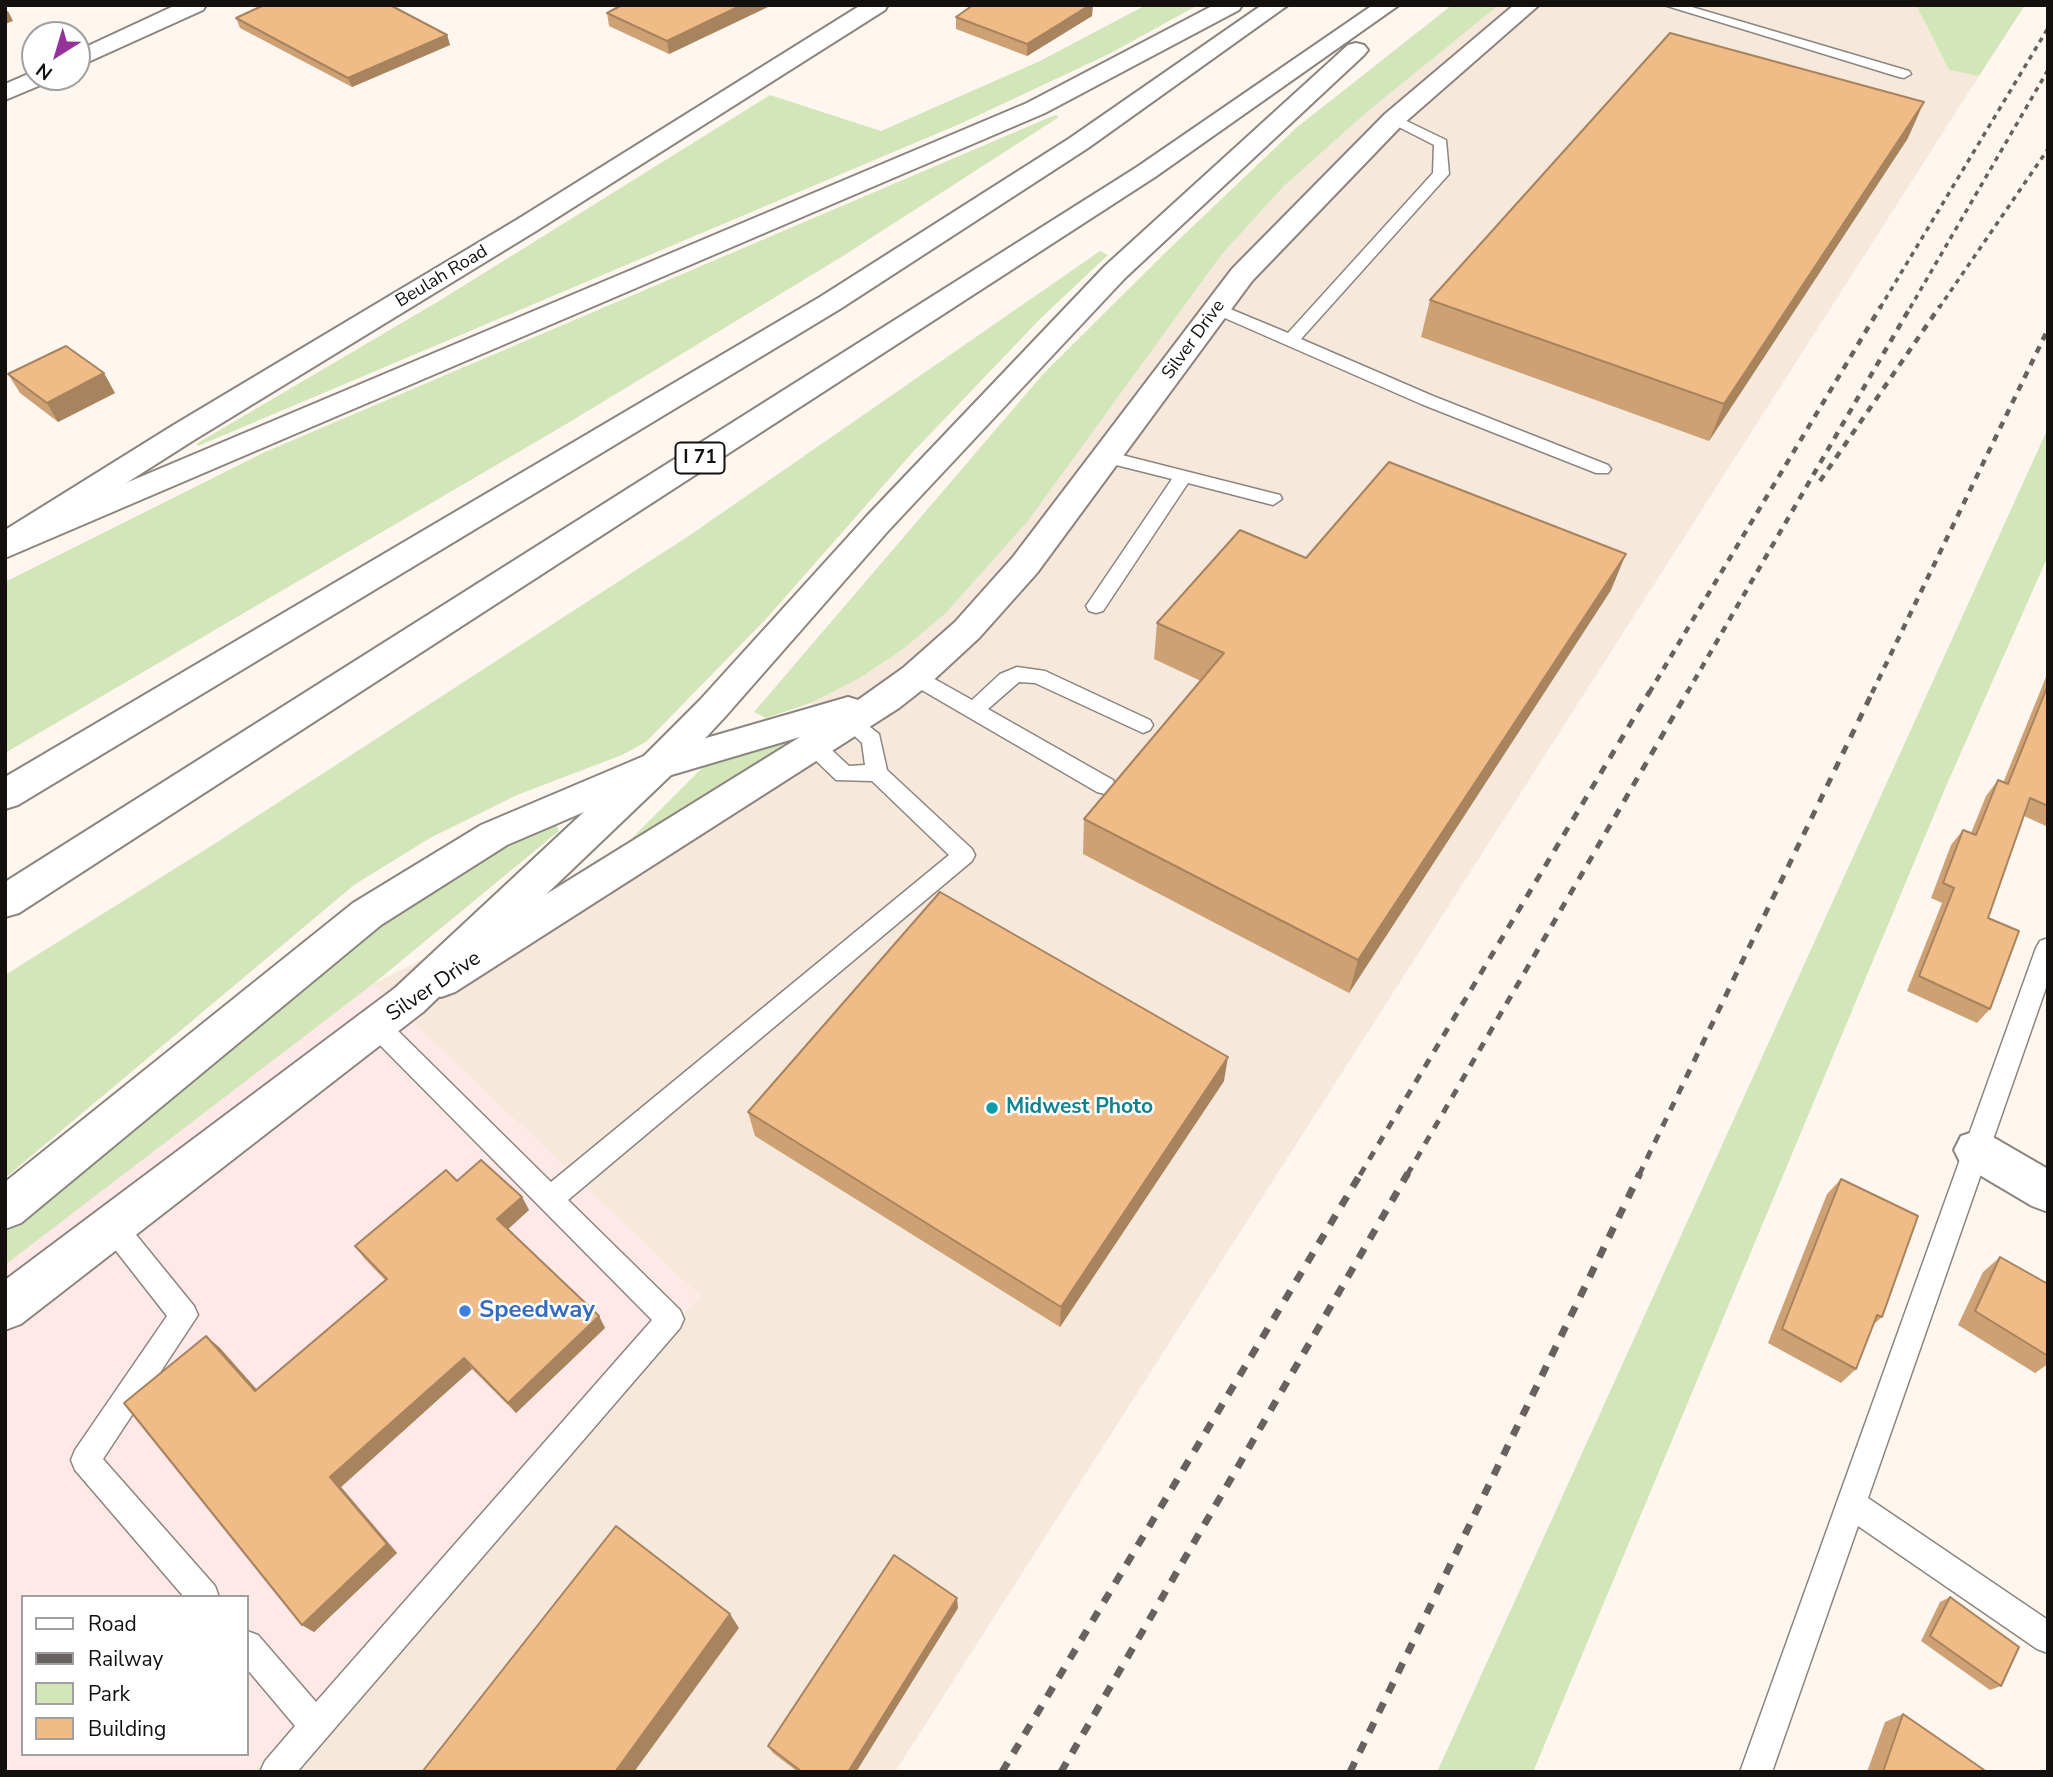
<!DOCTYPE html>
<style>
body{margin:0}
#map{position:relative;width:2053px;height:1777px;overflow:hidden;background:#fef6ef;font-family:"Nunito Sans",sans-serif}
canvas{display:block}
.frame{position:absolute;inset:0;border:7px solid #13100e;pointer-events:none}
.legend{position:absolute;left:21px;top:1595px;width:228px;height:161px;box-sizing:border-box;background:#fff;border:2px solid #a19f9f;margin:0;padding:9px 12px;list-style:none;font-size:21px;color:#13100e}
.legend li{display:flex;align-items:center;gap:14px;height:35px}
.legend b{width:35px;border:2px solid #a19f9f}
.north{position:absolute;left:21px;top:21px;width:70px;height:70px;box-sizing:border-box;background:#fff;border:2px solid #a19f9f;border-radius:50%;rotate:217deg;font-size:19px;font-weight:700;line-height:28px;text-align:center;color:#13100e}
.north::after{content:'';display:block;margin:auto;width:24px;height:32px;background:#95339a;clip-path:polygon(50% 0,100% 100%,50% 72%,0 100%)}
</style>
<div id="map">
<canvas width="2053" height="1777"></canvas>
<div class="frame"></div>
<ul class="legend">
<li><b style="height:9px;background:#fff"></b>Road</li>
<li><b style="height:9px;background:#67625f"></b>Railway</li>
<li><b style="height:19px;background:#d3e6ba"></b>Park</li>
<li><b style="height:19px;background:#efbb87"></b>Building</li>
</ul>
<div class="north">N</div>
</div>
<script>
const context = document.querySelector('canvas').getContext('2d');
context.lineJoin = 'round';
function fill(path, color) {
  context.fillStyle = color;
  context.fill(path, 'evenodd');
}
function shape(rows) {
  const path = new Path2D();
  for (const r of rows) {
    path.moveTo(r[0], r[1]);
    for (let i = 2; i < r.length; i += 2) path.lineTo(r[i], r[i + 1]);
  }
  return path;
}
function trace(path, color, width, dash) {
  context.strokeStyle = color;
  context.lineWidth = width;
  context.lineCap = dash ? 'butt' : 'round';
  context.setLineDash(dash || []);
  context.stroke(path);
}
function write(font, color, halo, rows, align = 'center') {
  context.font = font + ' "Nunito Sans",sans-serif';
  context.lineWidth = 5;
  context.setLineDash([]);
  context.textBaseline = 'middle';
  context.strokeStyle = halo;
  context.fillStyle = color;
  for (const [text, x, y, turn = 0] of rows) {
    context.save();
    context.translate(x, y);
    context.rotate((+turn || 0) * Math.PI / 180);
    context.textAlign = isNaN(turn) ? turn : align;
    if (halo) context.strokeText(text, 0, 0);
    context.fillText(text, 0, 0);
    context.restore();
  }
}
const commercial = shape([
 [373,984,700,1296,252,1772,5,1772,5,1265],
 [23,1597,247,1597,247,1754,23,1754]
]);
const built = shape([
 [1499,5,1916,5,1949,70,1979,76,895,1772,252,1772,700,1296,373,984,645,848,825,727,811,703,858,679,902,650,945,614,1028,521,1222,254,1284,186,1367,112]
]);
const green = shape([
 [1146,5,1198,5,1111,53,962,123,198,446,196,444,439,301,770,95,881,131,1040,61],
 [1452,5,1499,5,1367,112,1284,186,1222,254,1028,521,945,614,902,650,858,679,811,703,766,718,754,712,1044,373,1167,251,1296,128],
 [1916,5,2025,5,1979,76,1949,70],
 [1055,115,1059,117,843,256,568,423,5,753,5,582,265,452],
 [1100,251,1108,255,1041,318,912,453,766,619,646,742,622,755,517,795,430,838,354,885,5,1178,5,975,211,846,690,535],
 [2048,428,2048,556,1947,784,1533,1772,1437,1772],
 [825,727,645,847,631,839,707,763],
 [553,818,559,831,373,984,5,1265,5,1228,358,932]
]);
const service = shape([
 [1664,5,1685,5,1909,71,1911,74,1904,78,1899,77,1664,5],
 [1394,115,1446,140,1449,174,1301,339,1433,396,1608,465,1611,469,1608,473,1596,473,1421,404,1211,312,1209,309,1211,306,1223,306,1288,333,1433,173,1434,145,1389,122,1387,119,1389,116,1394,115],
 [1106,451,1280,495,1282,499,1273,505,1188,483,1103,611,1096,613,1089,611,1086,606,1172,479,1100,461,1097,457,1100,453,1106,451],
 [1017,667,1045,671,1150,720,1153,725,1150,730,1143,733,1035,683,1019,682,988,709,1113,780,1116,786,1113,792,1105,794,1097,792,908,682,905,677,908,672,915,670,922,672,972,700,1000,674,1017,667],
 [850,714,857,717,879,734,887,770,972,849,975,855,972,861,568,1200,680,1310,684,1319,680,1328,297,1772,260,1772,265,1761,295,1726,247,1669,247,1631,258,1635,316,1702,652,1320,368,1033,365,1026,368,1019,377,1016,386,1019,551,1182,949,855,872,781,836,780,807,752,803,746,807,740,814,738,821,740,849,766,865,765,862,743,840,722,843,717,850,714],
 [2048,938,2048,982,1868,1498,2048,1620,2048,1653,2037,1649,1858,1526,1772,1772,1740,1772,2036,948,2040,941,2048,938],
 [111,1212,120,1215,194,1306,198,1315,103,1459,215,1586,219,1597,184,1597,75,1470,71,1460,75,1450,167,1316,102,1233,98,1224,102,1215,111,1212]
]);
const minor = shape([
 [176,5,206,5,203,10,77,67,77,51,176,5],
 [861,5,888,5,885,10,536,231,194,440,24,548,13,551,5,549,5,530,172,426,518,219,861,5],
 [1514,5,1539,5,1403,124,1252,281,1037,573,979,638,927,686,899,708,455,992,441,997,427,992,421,980,427,968,800,737,668,776,507,845,381,925,21,1223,5,1229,5,1182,353,903,481,825,644,756,848,697,858,700,903,668,955,622,1013,557,1232,269,1385,114,1514,5],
 [35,71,35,77,52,77,48,82,5,100,5,84,35,71],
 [1976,1131,1991,1136,2048,1169,2048,1212,2032,1206,1961,1164,1954,1150,1961,1136,1976,1131]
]);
const tertiary = shape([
 [409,983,423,988,429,1000,423,1012,21,1324,5,1330,5,1280,395,988,409,983]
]);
const motorway = shape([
 [1214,5,1242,5,1239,10,1045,113,5,558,5,534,1027,103,1214,5],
 [1262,5,1288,5,1088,148,840,309,18,805,5,809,5,777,820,297,1070,138,1262,5],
 [1373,5,1399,5,1155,177,19,913,5,917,5,882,1137,167,1373,5],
 [1356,43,1364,45,1368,50,1364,55,1125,278,888,531,724,718,670,776,423,1012,409,1017,395,1012,389,1000,395,988,644,756,700,700,866,517,1105,266,1348,45,1356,43]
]);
const railFar3 = shape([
 [1880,308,2048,28],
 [1910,308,2048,70],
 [1939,308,2048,149]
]);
const railFar2 = shape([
 [1820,481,1940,306],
 [1649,693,1881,306],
 [1687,693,1911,306],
 [1872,693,2048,329]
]);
const railFar1 = shape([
 [1360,1175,1650,691],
 [1407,1175,1688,691],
 [1639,1175,1873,691]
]);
const rail = shape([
 [1002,1772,1361,1173],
 [1061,1772,1408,1173],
 [1350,1772,1640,1173]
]);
const wall = shape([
 [622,5,772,5,669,54,609,26,607,13],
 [1092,16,1027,56,956,29,956,17],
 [236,18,447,35,450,45,352,87,240,28],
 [1908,138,1709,441,1421,337,1430,300],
 [8,374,115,393,58,422,20,393],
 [1306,558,1611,590,1349,993,1083,854,1084,819,1201,681,1154,659,1157,623],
 [2048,672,2048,827,2024,816,1988,918,1990,1009,1977,1023,1907,991,1942,903,1931,898,1951,845,1963,830,1971,833,1986,796,1998,780,2003,783],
 [1224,1081,1060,1327,755,1136,748,1112],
 [1841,1179,1882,1317,1874,1324,1856,1369,1841,1383,1768,1343,1827,1194],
 [522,1197,529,1210,507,1229,599,1316,605,1328,516,1413,472,1369,341,1487,397,1553,314,1632,302,1625,219,1347,256,1389,385,1280,365,1259,355,1246],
 [2000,1257,2048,1284,2048,1364,2035,1373,1958,1325,1983,1272],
 [1950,1597,2001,1686,1990,1690,1921,1641,1940,1602],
 [958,1608,856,1772,798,1772,773,1753,768,1746],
 [1903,1714,1987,1772,1867,1772,1885,1722]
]);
const shadedWall = shape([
 [742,5,772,5,669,54,667,41],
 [1090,5,1093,5,1092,16,1027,56,1027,44],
 [8,11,13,21,5,24,5,12],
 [447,35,450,45,352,87,348,78],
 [1924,102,1908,138,1709,441,1724,404],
 [104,373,115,393,58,422,47,403],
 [1626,554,1611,590,1349,993,1358,960],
 [1228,1057,1224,1081,1060,1327,1061,1307],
 [522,1197,529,1210,505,1232,497,1219],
 [599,1316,605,1328,516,1413,508,1403],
 [206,1336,219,1347,267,1401,255,1391],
 [464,1358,472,1369,341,1487,397,1553,314,1632,302,1625,330,1477],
 [957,1598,958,1608,856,1772,848,1772],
 [730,1614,739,1628,634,1772,615,1772]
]);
const building = shape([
 [264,5,390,5,447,35,348,78,236,18,264,5],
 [622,5,742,5,667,41,607,13,622,5],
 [973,5,1090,5,1027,44,956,17,973,5],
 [1670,33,1924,102,1724,404,1430,300,1670,33],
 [66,346,104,373,47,403,8,374,66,346],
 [1389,462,1626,554,1358,960,1084,819,1224,653,1157,623,1240,530,1306,558,1389,462],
 [2048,685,2048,806,2030,798,1988,918,2019,931,1990,1009,1919,976,1954,888,1943,883,1963,830,1976,835,1998,780,2008,784,2048,685],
 [940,892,1228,1057,1061,1307,748,1112,940,892],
 [481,1160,522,1197,497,1219,599,1316,508,1403,464,1358,330,1477,387,1544,302,1625,124,1403,206,1336,255,1391,387,1279,355,1246,446,1170,457,1181,481,1160],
 [1841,1179,1918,1216,1882,1317,1877,1315,1856,1369,1782,1329,1841,1179],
 [2000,1257,2048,1284,2048,1356,1975,1311,2000,1257],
 [616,1526,730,1614,615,1772,422,1772,616,1526],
 [894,1555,957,1598,848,1772,802,1772,768,1746,894,1555],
 [1950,1597,2019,1647,2001,1686,1930,1636,1950,1597],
 [1903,1714,1987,1772,1883,1772,1903,1714]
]);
const markers = [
 [992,1108,7,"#0f9aa8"],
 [465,1311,7,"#3f7fe0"]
];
const farStreetnames = [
 ["Beulah Road",442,277,-31],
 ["Silver Drive",1194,340,-54]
];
const shields = [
 [700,458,49]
];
const shieldNames = [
 ["I 71",700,458]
];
const streetNames = [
 ["Silver Drive",434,987,-34]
];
const cultureNames = [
 ["Midwest Photo",1006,1108]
];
const nearShopnames = [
 ["Speedway",479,1311]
];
fill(commercial, '#fee8e8');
fill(built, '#f6e9dc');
fill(green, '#d3e6ba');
trace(service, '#8c857f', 3);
trace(minor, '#8c857f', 4);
trace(tertiary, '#8c857f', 4);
trace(motorway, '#8c857f', 4);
fill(service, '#fff');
fill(minor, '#fff');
fill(tertiary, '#fff');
fill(motorway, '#fff');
trace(railFar3, '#67625f', 3.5, [5, 5]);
trace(railFar2, '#67625f', 4.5, [7, 7]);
trace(railFar1, '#67625f', 5, [9, 9]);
trace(rail, '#67625f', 7, [11, 11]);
fill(wall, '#cea174');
fill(shadedWall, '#a7835e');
fill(building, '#efbb87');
trace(building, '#a7835e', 2);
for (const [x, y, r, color] of markers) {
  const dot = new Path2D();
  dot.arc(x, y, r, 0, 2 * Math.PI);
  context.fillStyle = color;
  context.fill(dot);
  trace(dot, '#fff', 2.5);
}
write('18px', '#13100e', '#fff', farStreetnames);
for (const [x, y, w] of shields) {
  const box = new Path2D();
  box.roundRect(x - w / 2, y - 15.5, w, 31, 5);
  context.fillStyle = '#fff';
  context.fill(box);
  trace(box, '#13100e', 2);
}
write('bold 19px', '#13100e', null, shieldNames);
write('21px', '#13100e', '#fff', streetNames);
write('bold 21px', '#0d838f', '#fff', cultureNames, 'left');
write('bold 24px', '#366cbe', '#fff', nearShopnames, 'left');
</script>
